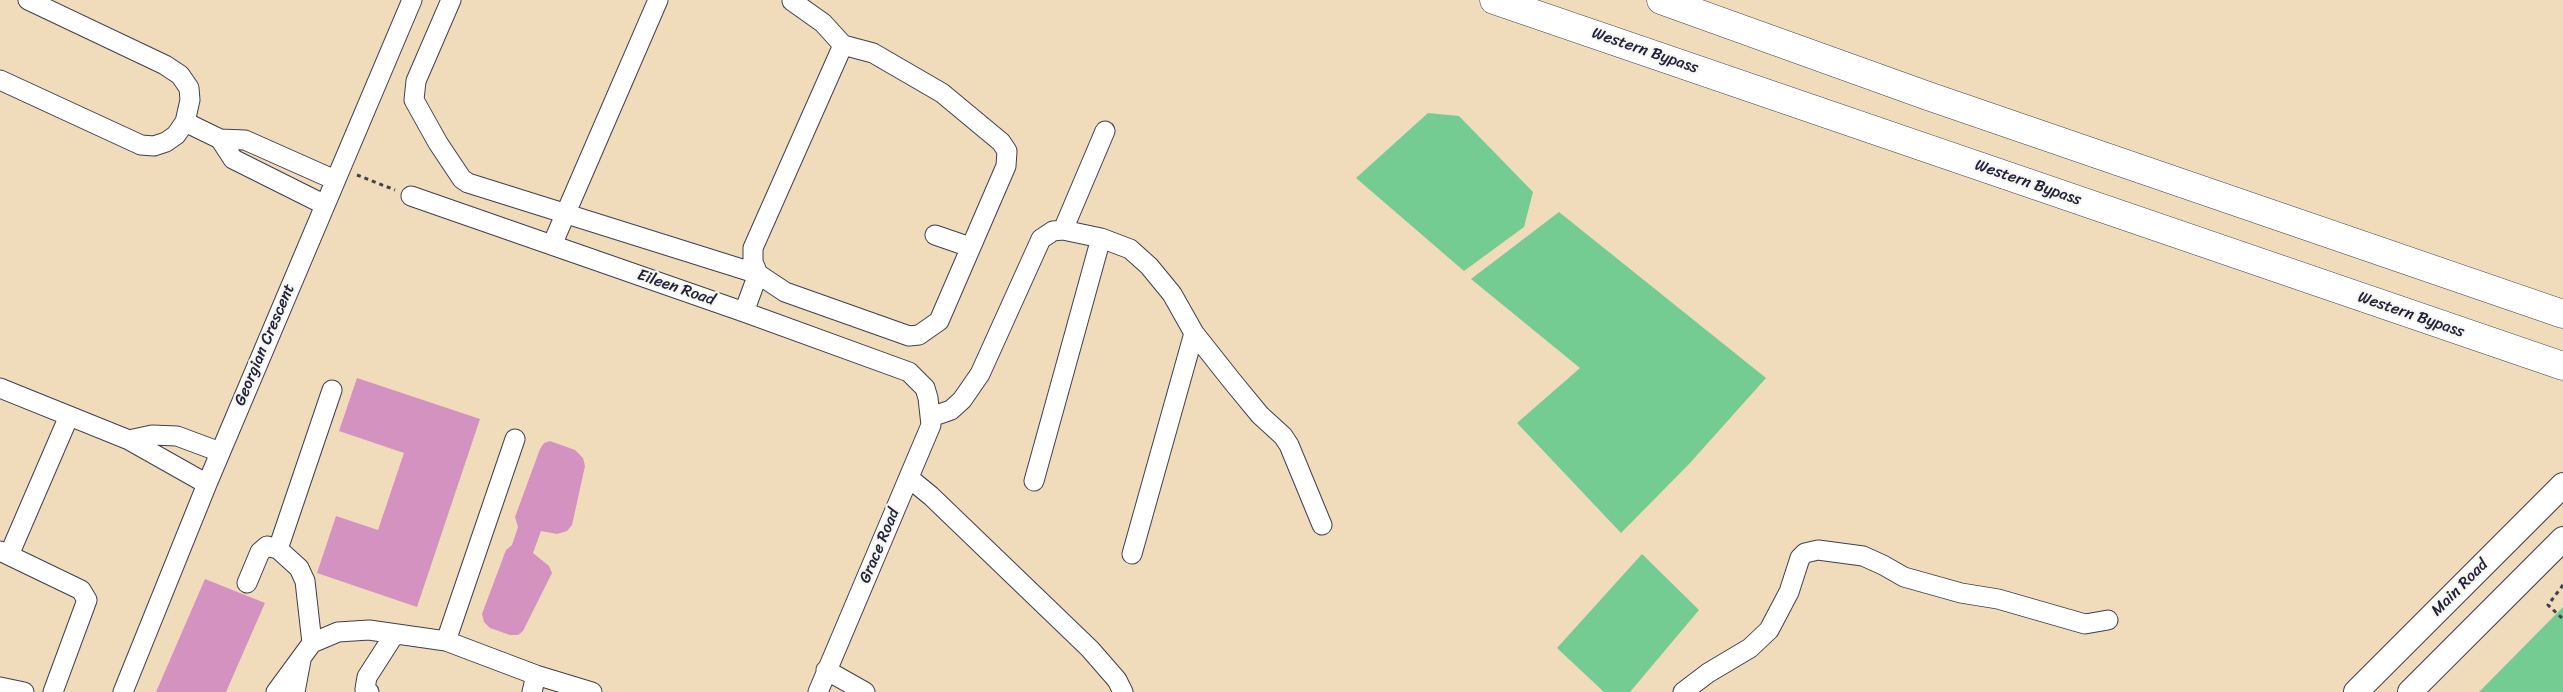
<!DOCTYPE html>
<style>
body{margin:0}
canvas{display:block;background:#f0dcbb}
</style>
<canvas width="2563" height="692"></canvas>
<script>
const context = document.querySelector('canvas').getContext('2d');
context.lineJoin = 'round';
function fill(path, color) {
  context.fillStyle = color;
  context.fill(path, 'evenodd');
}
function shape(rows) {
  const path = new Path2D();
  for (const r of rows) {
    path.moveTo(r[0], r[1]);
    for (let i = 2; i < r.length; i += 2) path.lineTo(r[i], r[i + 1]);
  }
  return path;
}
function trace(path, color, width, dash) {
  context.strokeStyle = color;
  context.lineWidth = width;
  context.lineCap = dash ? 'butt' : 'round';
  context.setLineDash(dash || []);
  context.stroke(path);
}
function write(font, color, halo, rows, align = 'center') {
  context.font = font + ' Sriracha,sans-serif';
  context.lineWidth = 4.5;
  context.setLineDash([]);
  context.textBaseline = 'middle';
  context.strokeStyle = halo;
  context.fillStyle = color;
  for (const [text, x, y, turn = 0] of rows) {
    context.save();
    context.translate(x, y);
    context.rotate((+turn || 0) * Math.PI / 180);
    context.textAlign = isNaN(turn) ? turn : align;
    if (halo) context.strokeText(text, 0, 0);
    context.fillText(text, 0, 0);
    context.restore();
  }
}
const green = shape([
 [1428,113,1459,116,1533,192,1524,227,1464,271,1356,178],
 [1559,212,1766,378,1690,463,1621,533,1517,423,1580,368,1471,279],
 [1642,554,1699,610,1630,692,1604,692,1557,648],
 [2563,607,2563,692,2479,692]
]);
const building = shape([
 [357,378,480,419,417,607,317,573,336,516,378,530,404,453,339,431],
 [550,441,575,450,583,458,585,466,572,525,567,531,557,534,541,531,533,553,549,566,552,573,523,631,518,635,510,635,490,628,484,622,482,614,506,550,512,545,518,527,515,517,540,449,544,443],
 [205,579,265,603,226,692,156,692]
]);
const path = shape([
 [357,175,395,190],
 [2563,585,2548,605,2563,619]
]);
const minor = shape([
 [451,0,416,81,414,100,438,143,462,179,468,183,758,274,785,292,909,336,919,335,939,321,1006,166,1007,151,1001,142,942,93,873,53,843,45,823,23,792,1],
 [0,80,141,145,154,146,166,142,176,135,185,122,190,100,189,88,180,75,165,65,28,0],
 [185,122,220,139,245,140,335,180],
 [220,139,233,159,325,205],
 [411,196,744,312,909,372,925,388,928,398,931,425,818,692],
 [1063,230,1105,131],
 [935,235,970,247],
 [552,245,658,0],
 [744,312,758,274,753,262,753,248,843,45],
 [0,388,129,440,207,484],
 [931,417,951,410,962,400,980,374,1041,239,1053,231,1063,230,1101,238,1130,249,1149,266,1172,294,1194,333,1232,381,1260,415,1283,436,1289,445,1322,525],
 [129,440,152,435,177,436,220,452],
 [909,478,931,496,1090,649,1117,680,1123,692],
 [1034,481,1101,238],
 [278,549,332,390],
 [0,551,81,590,87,600,53,692],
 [1132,554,1194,333],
 [9,555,69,416],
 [247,583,260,552,267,546,278,549,299,568,305,581,312,643],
 [446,641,515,439],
 [826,670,865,692],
 [0,687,24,692],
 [123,692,207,484,412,0],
 [276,692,312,643,338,632,369,630,446,641,536,675,592,692],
 [295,692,301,660],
 [369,692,365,689,367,677,394,635],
 [532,692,536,675],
 [1683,692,1708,673,1750,648,1769,630,1789,592,1800,558,1805,553,1818,550,1863,556,1883,565,1904,577,1961,593,1998,599,2085,624,2108,620]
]);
const major = shape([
 [2356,692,2563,485],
 [2410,692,2563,539]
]);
const highway = shape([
 [1494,0,2563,366],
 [1661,0,1928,96,2563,314]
]);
const streetNames = [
 ["Western Bypass",1645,51,19],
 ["Western Bypass",2028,183,19],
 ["Eileen Road",676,288,19],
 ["Western Bypass",2411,315,19],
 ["Georgian Crescent",265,345,-67],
 ["Grace Road",880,546,-67],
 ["Main Road",2460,588,-45]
];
fill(green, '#74cc92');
fill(building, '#d492c0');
trace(minor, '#413e4e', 21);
trace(major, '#413e4e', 26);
trace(highway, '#413e4e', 29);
trace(path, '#413e4e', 3, [4, 4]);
trace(minor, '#fff', 19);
trace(major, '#fff', 24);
trace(highway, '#fff', 28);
write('16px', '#22223b', '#f6f6f2', streetNames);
</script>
